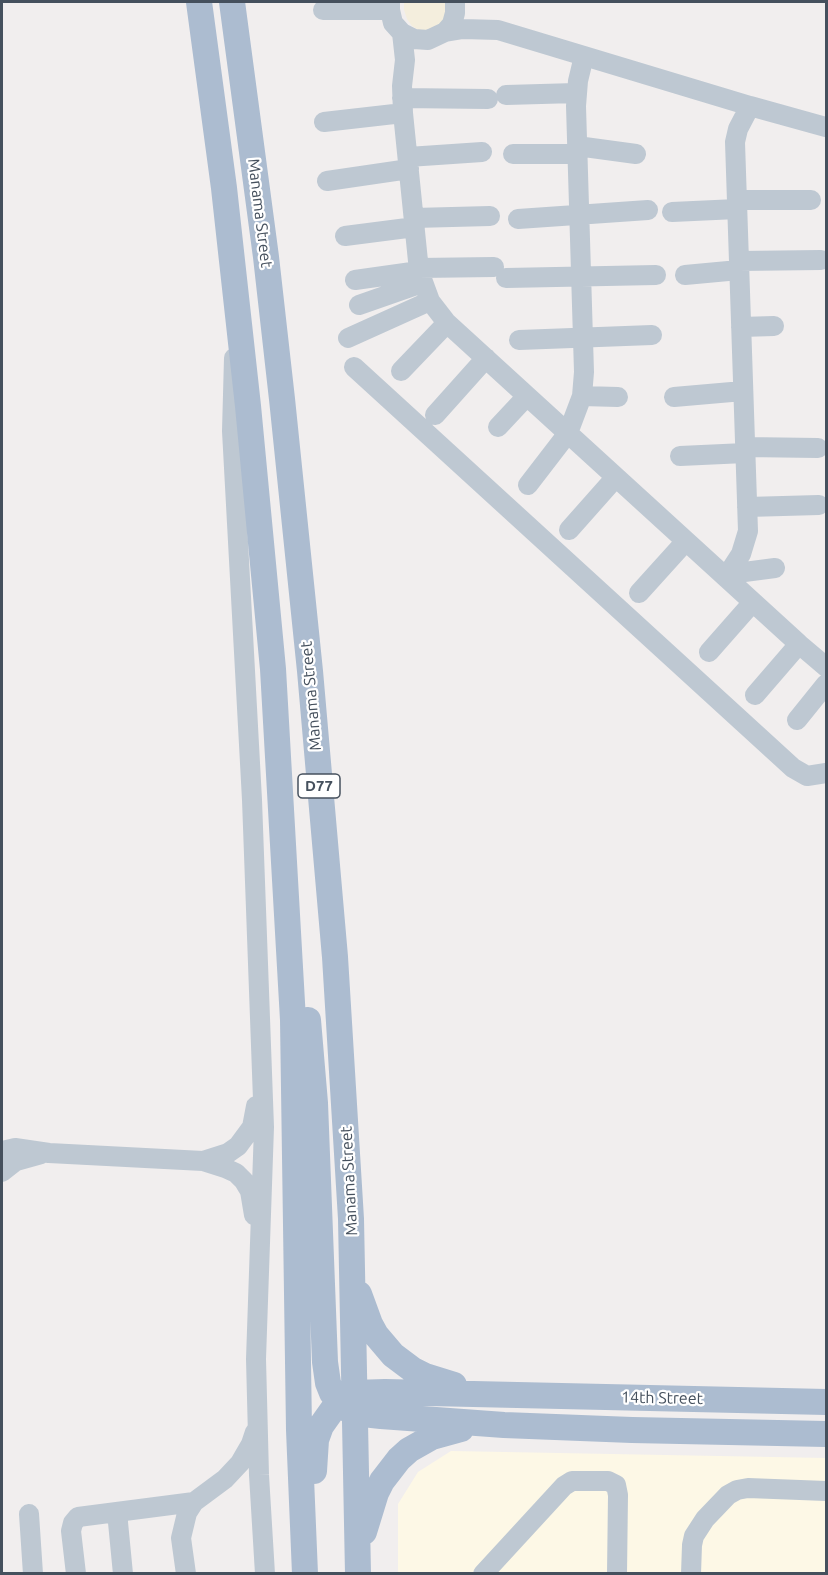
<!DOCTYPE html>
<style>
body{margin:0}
#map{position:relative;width:828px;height:1575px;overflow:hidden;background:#f1eeee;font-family:Ubuntu,sans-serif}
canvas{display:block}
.frame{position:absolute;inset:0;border:3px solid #45505d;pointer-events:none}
</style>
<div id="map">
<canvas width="828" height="1575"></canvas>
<div class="frame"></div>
</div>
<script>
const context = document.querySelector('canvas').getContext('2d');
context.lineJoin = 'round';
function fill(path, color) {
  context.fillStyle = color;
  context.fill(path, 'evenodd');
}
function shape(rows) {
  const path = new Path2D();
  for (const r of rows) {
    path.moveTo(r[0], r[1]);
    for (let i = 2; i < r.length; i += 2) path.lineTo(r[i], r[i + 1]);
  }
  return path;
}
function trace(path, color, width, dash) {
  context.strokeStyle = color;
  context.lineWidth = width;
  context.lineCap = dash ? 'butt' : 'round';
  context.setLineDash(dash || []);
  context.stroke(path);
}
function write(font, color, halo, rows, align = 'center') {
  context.font = font + ' Ubuntu,sans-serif';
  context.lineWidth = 4.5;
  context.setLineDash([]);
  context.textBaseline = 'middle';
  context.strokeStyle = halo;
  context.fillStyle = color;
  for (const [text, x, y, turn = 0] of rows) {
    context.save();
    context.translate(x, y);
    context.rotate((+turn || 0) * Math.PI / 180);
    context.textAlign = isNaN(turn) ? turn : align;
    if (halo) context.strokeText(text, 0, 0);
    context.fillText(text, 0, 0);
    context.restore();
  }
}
const commercial = shape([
 [451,1451,826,1458,826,1573,398,1573,398,1504,418,1472]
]);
const sand = shape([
 [404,2,455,2,446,28,420,31,412,26,407,19,404,10]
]);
const minor = shape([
 [390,2,390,10,393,23,402,33,414,39,428,40,445,32,452,24,455,13,455,2],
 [323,10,390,10],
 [445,32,463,29,498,30,750,106,826,127],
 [402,33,405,60,402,86,403,113,419,271,430,301,447,323,799,644,826,667],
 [506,95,576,93],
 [402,98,488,99],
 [324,122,403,113],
 [577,146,636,154],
 [513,154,577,154],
 [408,157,482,152],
 [327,181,409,169],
 [737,200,811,200],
 [672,212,737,209],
 [414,218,490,216],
 [518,219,648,210],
 [345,236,415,227],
 [739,261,821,260],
 [419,268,494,267],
 [685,275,739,270],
 [506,278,656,275],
 [355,280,419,271],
 [359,305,422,283],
 [741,327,774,326],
 [348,338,430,301],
 [519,340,652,335],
 [234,358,232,431,252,800,264,1127,256,1359,259,1475,265,1574],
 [354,367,793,768,807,776,826,773],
 [401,371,447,323],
 [582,396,618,397],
 [674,397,743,391],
 [435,415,486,358],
 [498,427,527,396],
 [745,447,818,448],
 [680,456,745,453],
 [528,485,568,433,582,396,584,372,576,106,578,81,584,56],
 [747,507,819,505],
 [569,530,616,477],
 [729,574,775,568],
 [726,577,741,554,748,531,735,142,738,129,750,106],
 [639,593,686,541],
 [709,652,753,602],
 [755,695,799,644],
 [797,720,826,684],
 [2,1151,15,1148,49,1153,203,1161,225,1168,236,1173,244,1181,250,1191,254,1215],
 [203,1161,228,1153,238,1146,252,1127,256,1106],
 [2,1172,16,1161,41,1154],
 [117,1512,123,1574],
 [29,1514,33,1574],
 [76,1574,71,1531,73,1523,78,1517,194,1502],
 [186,1574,181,1538,187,1513,194,1502,225,1479,240,1463,251,1444,255,1432],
 [483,1574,564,1486,572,1481,608,1481,616,1485,618,1495,617,1574],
 [691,1574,692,1545,694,1536,705,1519,728,1495,737,1490,748,1488,826,1491]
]);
const major = shape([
 [199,2,224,188,248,406,273,669,293,1020,299,1430,305,1574],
 [232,2,266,257,282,399,310,671,335,957,351,1219,358,1574],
 [308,1020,315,1103,325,1362,328,1383,332,1393,345,1408,354,1413,381,1416,504,1425,632,1430,826,1434],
 [359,1294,370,1324,376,1335,393,1355,413,1370,425,1376,454,1385],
 [314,1471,316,1440,321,1426,338,1402,354,1393,385,1392,826,1402],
 [364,1532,376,1493,382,1481,399,1459,409,1450,432,1437,461,1429]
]);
const shields = [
 [319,786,42]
];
const shieldNames = [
 ["D77",319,786]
];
const streetNames = [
 ["Manama Street",260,213,83],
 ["Manama Street",311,696,-95],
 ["Manama Street",349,1181,-93],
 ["14th Street",662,1398,1]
];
fill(commercial, '#fdf8e6');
fill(sand, '#f4eedd');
trace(minor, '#bec8d2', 20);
trace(major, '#acbcd0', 26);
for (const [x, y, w] of shields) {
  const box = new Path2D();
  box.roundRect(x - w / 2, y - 12, w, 24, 4.5);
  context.fillStyle = '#fff';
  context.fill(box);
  trace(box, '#45505d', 1.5);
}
write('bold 15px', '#45505d', null, shieldNames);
write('16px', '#45505d', '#fff', streetNames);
</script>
